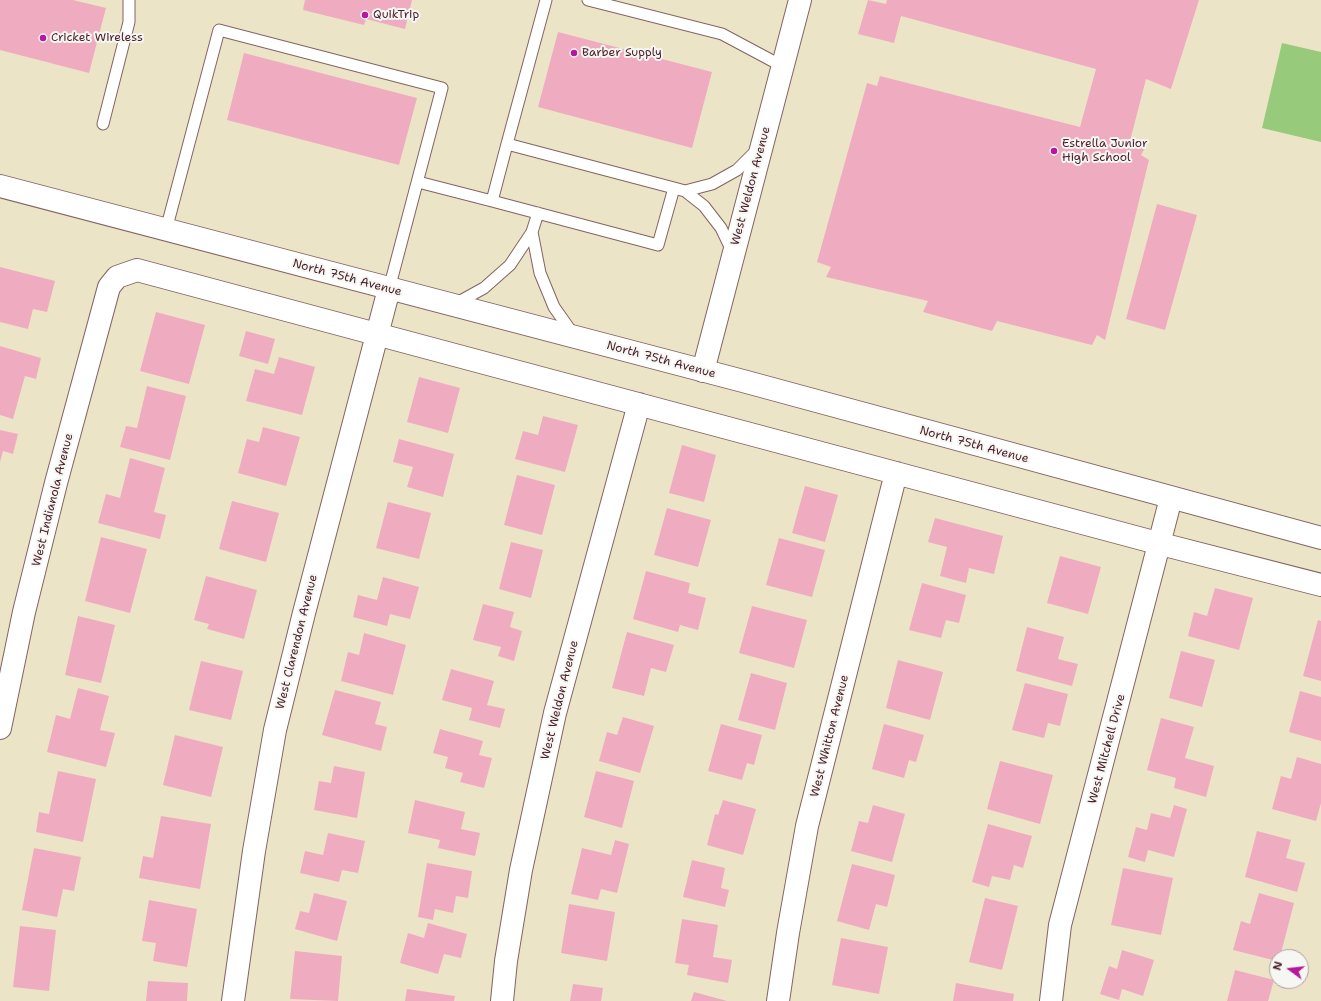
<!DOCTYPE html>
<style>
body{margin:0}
#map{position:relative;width:1321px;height:1001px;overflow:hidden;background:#ece4c7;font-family:"Shantell Sans",sans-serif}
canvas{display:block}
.north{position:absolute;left:1269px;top:949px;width:40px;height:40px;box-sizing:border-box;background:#f6f6f2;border:1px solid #b1a0a2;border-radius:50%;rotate:285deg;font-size:11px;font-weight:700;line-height:16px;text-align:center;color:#4a1f2b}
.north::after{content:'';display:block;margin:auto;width:14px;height:18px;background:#b5179e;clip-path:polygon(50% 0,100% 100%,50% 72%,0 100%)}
</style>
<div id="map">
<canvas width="1321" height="1001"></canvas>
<div class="north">N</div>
</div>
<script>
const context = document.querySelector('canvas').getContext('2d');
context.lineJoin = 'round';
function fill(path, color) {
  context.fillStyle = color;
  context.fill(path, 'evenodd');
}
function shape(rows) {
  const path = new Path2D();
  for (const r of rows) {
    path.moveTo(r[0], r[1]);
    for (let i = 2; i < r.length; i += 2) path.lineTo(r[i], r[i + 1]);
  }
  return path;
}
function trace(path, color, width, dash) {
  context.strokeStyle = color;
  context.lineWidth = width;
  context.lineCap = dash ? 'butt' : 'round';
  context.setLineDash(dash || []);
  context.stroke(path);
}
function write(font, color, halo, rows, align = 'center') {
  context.font = font + ' "Shantell Sans",sans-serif';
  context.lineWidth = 4;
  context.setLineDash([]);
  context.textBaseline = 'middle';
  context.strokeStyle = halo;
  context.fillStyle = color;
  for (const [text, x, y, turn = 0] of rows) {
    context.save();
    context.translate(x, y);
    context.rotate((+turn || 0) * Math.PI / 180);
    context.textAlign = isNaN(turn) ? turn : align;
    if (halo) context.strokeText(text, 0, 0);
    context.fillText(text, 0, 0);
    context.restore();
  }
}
const green = shape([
 [1282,43,1321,52,1321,142,1262,128]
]);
const building = shape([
 [0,0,73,0,106,8,89,73,0,50],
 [305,0,412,0,405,29,366,19,364,25,303,10],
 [868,0,886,4,887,0,1199,0,1171,89,1146,79,1130,141,1146,146,1141,155,1149,160,1105,340,1097,335,1092,345,997,321,992,331,923,312,928,301,826,277,831,267,817,262,867,83,877,86,880,76,1080,127,1096,69,901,16,894,43,858,34],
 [558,32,712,72,692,148,538,107],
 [244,53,417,98,399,165,227,120],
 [1157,204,1197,215,1165,330,1126,319],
 [0,267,55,281,47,312,33,309,28,329,0,322],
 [156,312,205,325,189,384,140,371],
 [246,331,275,339,268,364,239,356],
 [0,346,41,358,36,379,25,376,13,419,0,415],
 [279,357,315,367,302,415,246,401,255,369,274,374],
 [419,377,460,388,448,433,407,422],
 [147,386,186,396,170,460,120,447,126,426,137,428],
 [543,416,578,425,565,472,515,459,523,431,538,435],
 [263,427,300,437,286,486,238,473,247,439,259,442],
 [0,430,18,434,13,454,3,451,0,462],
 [399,439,454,454,443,497,407,487,413,467,393,462],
 [682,445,716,455,704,502,669,493],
 [130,458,165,468,154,512,166,515,160,539,98,523,106,494,120,498],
 [517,475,555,485,542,535,504,525],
 [805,486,838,495,825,542,792,533],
 [232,501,279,513,266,562,219,549],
 [388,502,431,513,419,559,376,548],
 [667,508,711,520,698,567,654,555],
 [935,518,1003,536,994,574,969,568,966,583,940,576,947,547,928,542],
 [101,537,147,549,130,613,85,601],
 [779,538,825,550,812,597,766,585],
 [511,542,543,550,531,598,499,589],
 [1060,556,1101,567,1088,614,1047,603],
 [646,571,690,583,688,593,706,598,698,630,680,625,678,632,633,619],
 [206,576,257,590,244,639,207,629,209,624,194,620],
 [383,577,419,587,410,619,390,614,387,626,353,617,358,595,377,600],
 [922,583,966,595,959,623,946,620,941,638,909,630],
 [1215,588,1253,598,1239,650,1188,636,1194,612,1207,616],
 [483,604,514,612,510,627,522,631,514,661,498,656,501,647,473,640],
 [752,606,807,620,794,668,739,653],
 [78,616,115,625,101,683,65,675],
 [1318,620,1321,621,1321,681,1303,676],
 [1027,627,1064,637,1058,659,1078,664,1072,686,1016,671],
 [627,632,674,645,666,672,651,668,644,696,612,688],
 [364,633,406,645,393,695,341,681,348,652,359,655],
 [1181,651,1215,660,1202,707,1169,698],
 [898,660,943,672,930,720,886,708],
 [201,661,243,671,231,720,189,710],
 [451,669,494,681,487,705,505,709,500,728,469,720,472,708,442,700],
 [751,673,787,683,775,730,738,720],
 [1025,683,1068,694,1060,726,1048,723,1044,738,1012,730],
 [78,688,109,696,100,730,115,733,106,767,47,752,56,715,70,719],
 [335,690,381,702,375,724,387,727,381,751,322,735],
 [1300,691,1321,697,1321,741,1289,732],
 [623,717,654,726,640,773,599,761,607,732,617,735],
 [1161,718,1194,727,1185,758,1214,766,1206,797,1174,788,1176,778,1147,770],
 [721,724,762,735,754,765,747,763,742,780,708,771],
 [884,724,924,735,916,762,909,760,904,778,872,769],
 [440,729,483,741,479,755,492,758,484,788,460,782,463,773,445,768,448,757,433,753],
 [175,735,223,747,211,797,163,785],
 [1297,757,1321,764,1321,803,1316,821,1272,809,1281,776,1291,779],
 [1000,761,1053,775,1040,824,987,809],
 [334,766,365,772,357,818,314,810,319,781,331,783],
 [58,771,96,779,83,842,36,832,39,812,49,814],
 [596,771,634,781,622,828,584,817],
 [415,800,465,812,461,829,480,833,475,856,438,848,440,840,408,833],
 [723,800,756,809,743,855,707,845,715,814,718,815],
 [873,805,905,814,892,862,851,851,859,821,868,823],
 [1174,805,1187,809,1174,857,1148,850,1145,862,1128,857,1136,827,1147,830,1151,813,1170,818],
 [161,816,211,824,200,889,139,878,143,856,153,858],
 [988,824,1032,836,1023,868,1014,865,1010,880,992,876,989,887,972,882],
 [1257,831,1291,840,1286,858,1305,863,1297,892,1245,877],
 [328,833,365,841,358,873,342,870,339,882,300,873,305,851,323,855],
 [615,840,629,844,617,893,601,889,598,900,571,894,582,848,611,855],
 [34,848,81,857,74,891,63,889,57,917,22,910],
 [692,860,725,868,721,888,729,890,725,907,683,897],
 [427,863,472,871,468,898,456,896,453,913,435,909,433,920,418,917],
 [852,864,895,875,887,907,876,904,869,930,837,921],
 [1123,868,1173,878,1161,935,1111,925],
 [314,893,347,901,337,941,295,929,300,911,309,913],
 [1259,893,1294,903,1280,957,1277,957,1277,961,1233,950,1241,921,1250,924],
 [985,898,1018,906,1002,970,969,962],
 [149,900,197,909,187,967,153,961,156,943,142,941],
 [569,904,615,912,607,961,561,953],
 [682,919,718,925,713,957,732,960,728,983,687,975,689,965,675,963],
 [428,923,467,934,461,958,444,954,438,974,400,963,408,933,424,938],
 [20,926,56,930,49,991,13,987],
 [841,938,888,947,879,994,832,985],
 [1122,950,1154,960,1143,996,1122,989,1119,1000,1100,994,1109,966,1117,969],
 [295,951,342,956,338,1001,290,999],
 [1235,970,1274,980,1268,1001,1227,1001],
 [148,981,188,983,187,1001,146,1001],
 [956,983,1014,994,1013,1001,953,1001],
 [573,984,603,988,601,1001,570,1001],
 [407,989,455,996,454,1001,405,1001],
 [694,992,727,1001,691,1001]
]);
const service = shape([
 [588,0,722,34,782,66],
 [103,124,129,22,129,0],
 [507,144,674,188,658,245,492,201,507,144,546,0],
 [418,182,492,201],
 [674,188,685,191,704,206,721,228,732,251],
 [685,191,712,184,737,170,757,150],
 [166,230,219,30,442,88,389,289],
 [532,232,540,273,554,307,573,334],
 [455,304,484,288,510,265,532,232,538,213]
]);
const minor = shape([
 [703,371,800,0],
 [0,728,24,612,56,483,109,287,117,277,137,270,1161,544,1321,585],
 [233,1001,254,851,275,730,304,613,389,289],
 [502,1001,506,961,521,870,555,713,639,404],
 [778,1001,788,933,807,826,896,473],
 [1051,1001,1060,925,1171,498]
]);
const secondary = shape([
 [0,186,743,381,1321,538]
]);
const markers = [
 [365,15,4,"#b5179e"],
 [43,38,4,"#b5179e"],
 [574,53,4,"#b5179e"],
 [1054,151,4,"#b5179e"]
];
const poiNames = [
 ["QuikTrip",373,15],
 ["Cricket Wireless",51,38],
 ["Barber Supply",582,53],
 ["Estrella Junior",1062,144],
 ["High School",1062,158]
];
const streetNames = [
 ["West Weldon Avenue",751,186,-75],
 ["North 75th Avenue",347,278,15],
 ["North 75th Avenue",661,360,15],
 ["North 75th Avenue",974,445,15],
 ["West Indianola Avenue",53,500,-76],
 ["West Clarendon Avenue",297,642,-76],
 ["West Weldon Avenue",560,700,-76],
 ["West Whitton Avenue",830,736,-76],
 ["West Mitchell Drive",1107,749,-75]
];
fill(green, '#98ca7b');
fill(building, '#efacc1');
trace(service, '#836462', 13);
trace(minor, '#836462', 24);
trace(secondary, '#836462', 24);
trace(service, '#fff', 11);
trace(minor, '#fff', 22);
trace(secondary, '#fff', 22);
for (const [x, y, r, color] of markers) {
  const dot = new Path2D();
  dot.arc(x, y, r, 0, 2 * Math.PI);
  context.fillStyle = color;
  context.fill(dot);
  trace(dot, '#f6f6f2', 1.5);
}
write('12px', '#4a1f2b', '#f6f6f2', poiNames, 'left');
write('12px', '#4a1f2b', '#f6f6f2', streetNames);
</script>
